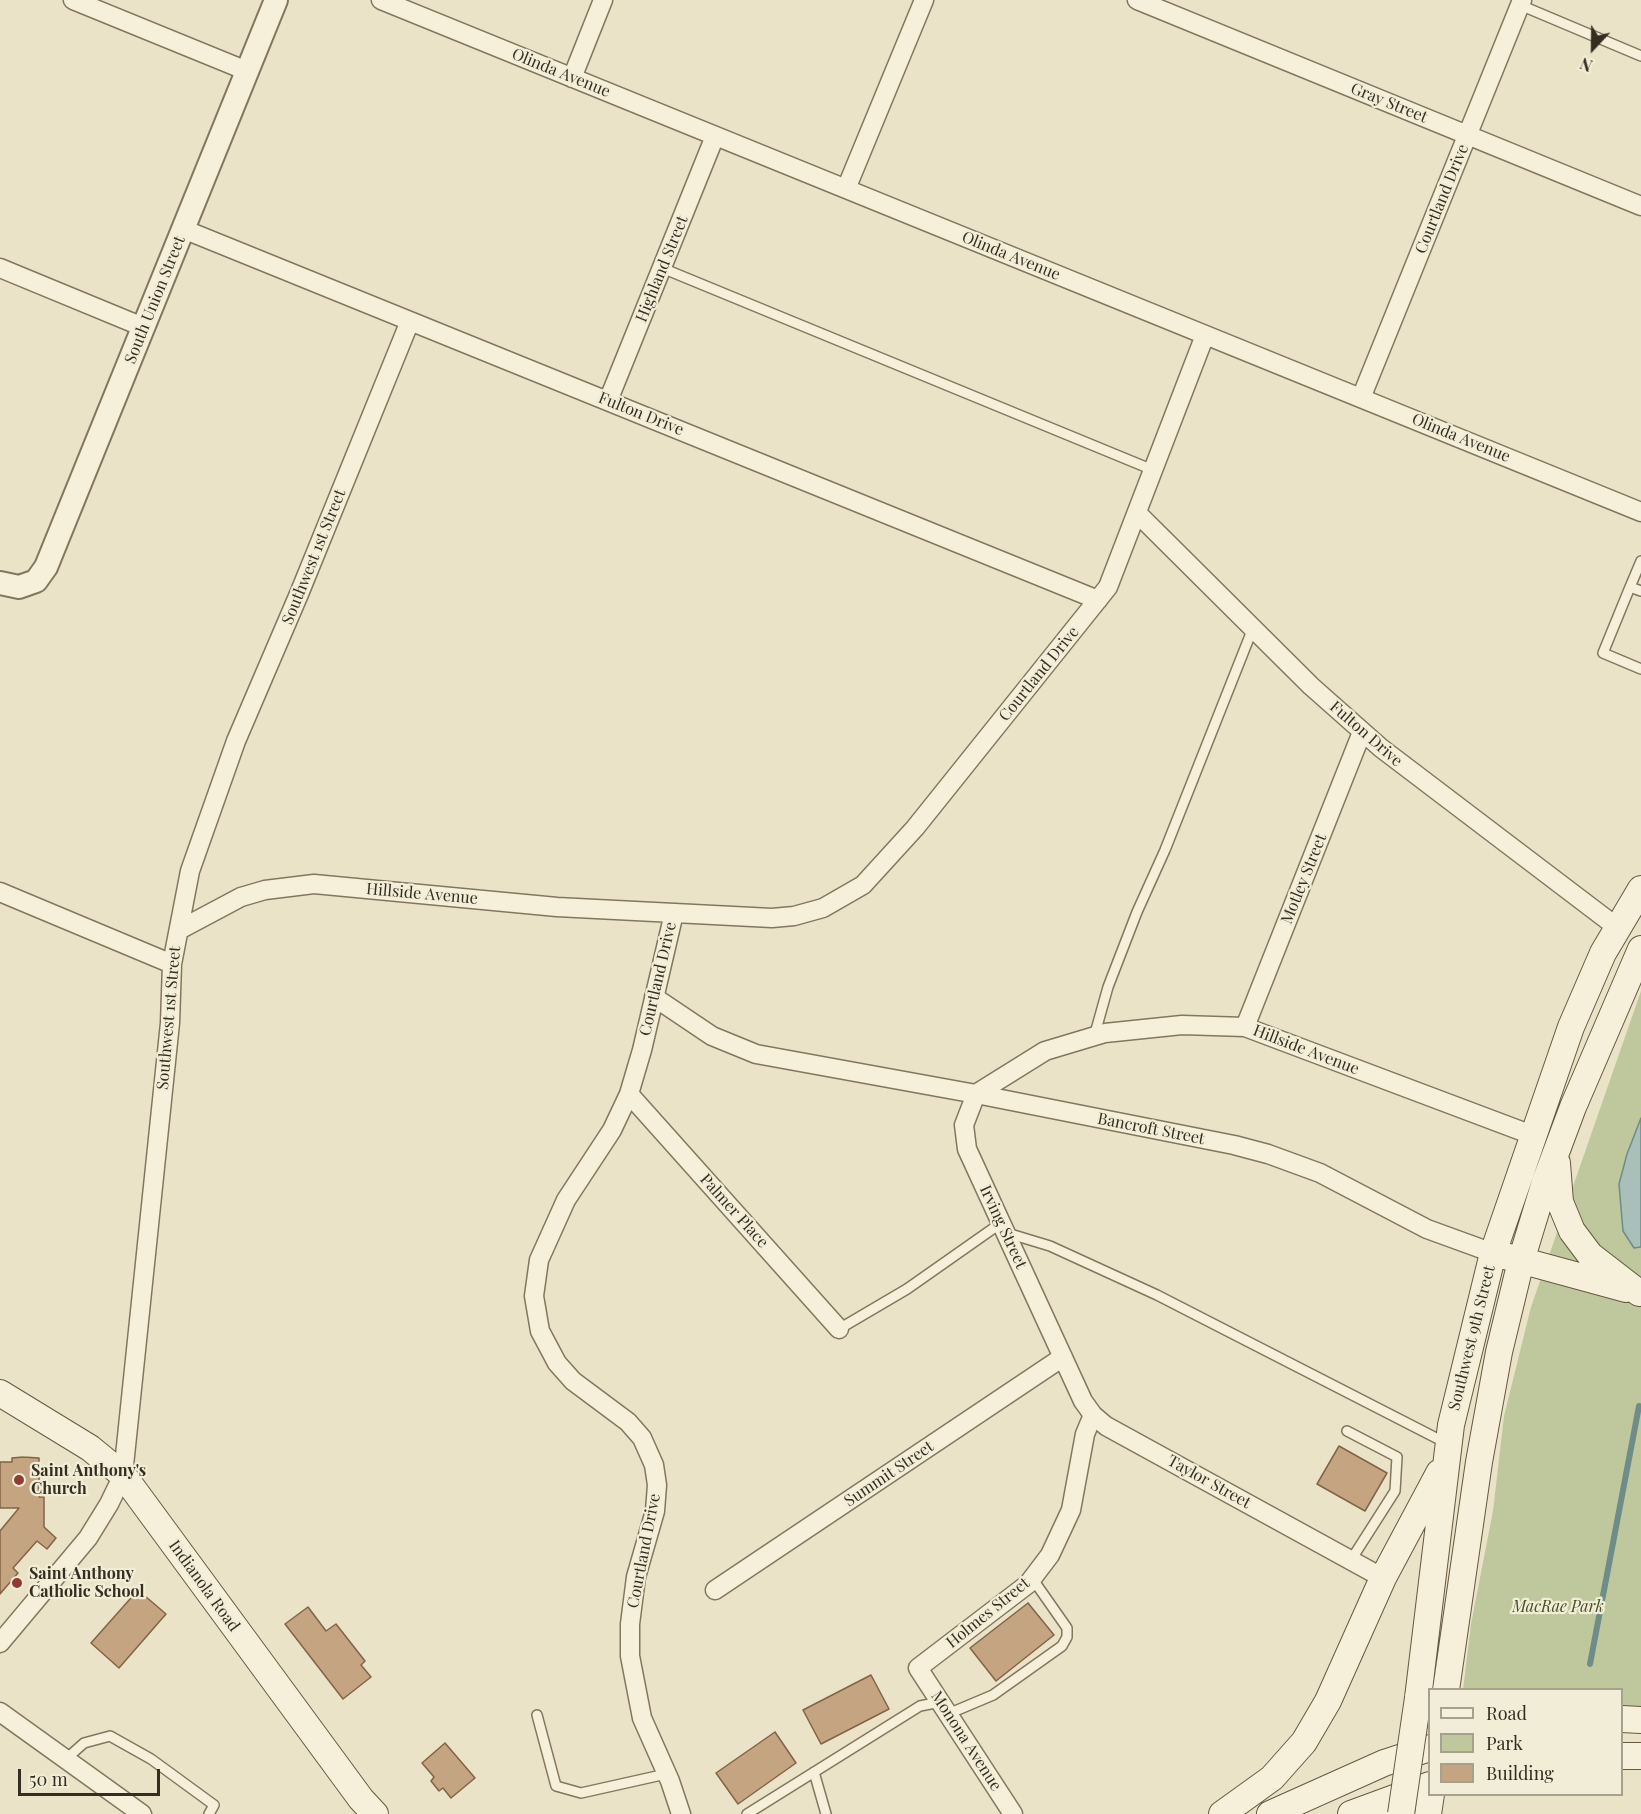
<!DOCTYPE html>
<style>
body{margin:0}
#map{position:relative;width:1641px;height:1814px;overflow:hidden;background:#eae3c7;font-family:"Playfair Display",serif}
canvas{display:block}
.legend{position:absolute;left:1428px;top:1688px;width:195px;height:108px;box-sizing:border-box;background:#f2edd6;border:2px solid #a7a08e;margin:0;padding:8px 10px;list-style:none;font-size:18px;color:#362d21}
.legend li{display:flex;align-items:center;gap:12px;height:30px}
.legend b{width:30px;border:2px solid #a7a08e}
.north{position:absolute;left:1563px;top:18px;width:60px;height:60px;-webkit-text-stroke:4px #f2edd6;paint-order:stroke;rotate:202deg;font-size:16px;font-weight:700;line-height:24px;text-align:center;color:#362d21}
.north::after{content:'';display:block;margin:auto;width:21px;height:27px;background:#362d21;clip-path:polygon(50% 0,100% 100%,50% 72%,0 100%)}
.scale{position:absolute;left:18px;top:1769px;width:142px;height:27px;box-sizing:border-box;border:3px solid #362d21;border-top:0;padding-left:8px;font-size:18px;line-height:21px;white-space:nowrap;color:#362d21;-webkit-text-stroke:4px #f2edd6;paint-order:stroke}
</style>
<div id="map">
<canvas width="1641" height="1814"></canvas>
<ul class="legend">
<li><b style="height:8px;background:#f6f0da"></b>Road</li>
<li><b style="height:16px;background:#bec89c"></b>Park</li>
<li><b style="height:16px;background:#c5a481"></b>Building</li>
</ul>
<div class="north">N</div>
<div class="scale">50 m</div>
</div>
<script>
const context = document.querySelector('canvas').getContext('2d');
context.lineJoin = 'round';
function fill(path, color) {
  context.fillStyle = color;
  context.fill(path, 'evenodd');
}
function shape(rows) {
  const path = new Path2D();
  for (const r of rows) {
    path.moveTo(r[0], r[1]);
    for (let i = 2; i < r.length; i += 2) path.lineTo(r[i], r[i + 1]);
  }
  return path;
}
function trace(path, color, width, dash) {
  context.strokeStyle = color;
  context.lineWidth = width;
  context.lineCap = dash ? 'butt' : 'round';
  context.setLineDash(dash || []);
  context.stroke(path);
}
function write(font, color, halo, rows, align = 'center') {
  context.font = font + ' "Playfair Display",serif';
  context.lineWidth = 4.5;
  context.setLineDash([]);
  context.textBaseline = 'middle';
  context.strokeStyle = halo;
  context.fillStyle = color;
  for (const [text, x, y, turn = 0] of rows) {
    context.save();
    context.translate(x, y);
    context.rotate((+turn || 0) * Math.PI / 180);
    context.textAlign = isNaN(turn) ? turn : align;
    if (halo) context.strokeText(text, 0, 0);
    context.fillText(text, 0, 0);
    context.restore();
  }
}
const green = shape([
 [1641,991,1641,1710,1622,1710,1622,1690,1463,1690,1471,1624,1493,1511,1504,1416,1531,1307]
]);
const water = shape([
 [1641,1118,1641,1247,1634,1248,1623,1231,1619,1184,1627,1154,1641,1118]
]);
const stream = shape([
 [1590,1664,1639,1406]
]);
const building = shape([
 [1339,1446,1387,1473,1365,1511,1317,1484,1339,1446],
 [23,1457,39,1458,39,1497,44,1497,44,1527,56,1538,47,1549,37,1541,13,1568,18,1573,0,1594,0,1531,19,1508,0,1508,0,1462,12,1462,12,1458,23,1457],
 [138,1590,166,1614,119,1668,91,1643,138,1590],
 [1028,1603,1054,1635,996,1681,970,1648,1028,1603],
 [308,1607,326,1631,336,1624,365,1661,361,1665,371,1677,343,1699,285,1624,308,1607],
 [871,1675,889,1709,821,1744,803,1710,871,1675],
 [775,1732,796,1763,738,1804,716,1773,775,1732],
 [445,1743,475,1778,451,1798,443,1788,439,1791,431,1781,434,1777,422,1763,445,1743]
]);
const service = shape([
 [1520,5,1641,56],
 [662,268,1153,470],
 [1630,587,1641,561],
 [1641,591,1630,587,1603,653,1641,669],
 [1094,1037,1108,987,1137,912,1165,850,1253,628],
 [1007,1233,1050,1246,1157,1295,1446,1443],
 [839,1329,907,1289,1001,1223],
 [1347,1431,1397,1457,1395,1491,1351,1560],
 [948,1714,993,1695,1062,1646,1067,1637,1067,1628,1032,1578],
 [537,1715,556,1786,581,1793,666,1774],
 [66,1759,84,1743,110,1736,151,1759,214,1805,209,1814],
 [814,1772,826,1814],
 [747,1814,920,1706,940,1702]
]);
const minor = shape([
 [73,0,247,71],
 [381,0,1641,512],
 [1137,0,1641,206],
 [572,78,603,0],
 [846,189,924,0],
 [183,229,1098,600],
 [0,268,143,327],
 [1361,398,1522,0],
 [608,401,715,136],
 [1137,513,1311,686,1381,748,1618,928],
 [0,892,172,964],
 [674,913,642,1050,629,1094,612,1130,566,1200,539,1260,534,1296,540,1331,557,1363,573,1381,628,1422,642,1438,654,1465,657,1485,655,1511,636,1577,630,1624,630,1656,642,1718,670,1781,681,1814],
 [179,930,241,897,265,890,314,884,557,907,772,918,794,916,823,908,863,885,915,828,1108,587,1205,335],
 [654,997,712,1036,756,1054,976,1094,1234,1145,1268,1154,1320,1173,1427,1229,1493,1253],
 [1245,1027,1362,732],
 [629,1094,839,1329],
 [1383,1578,1106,1426,1093,1415,1083,1401,967,1149,964,1125,976,1094,1045,1051,1105,1033,1182,1025,1245,1027,1532,1135],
 [715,1590,1063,1357],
 [0,1643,88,1538,109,1504,123,1475,170,1023,172,964,190,871,236,741,299,594,410,321],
 [0,1712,142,1814],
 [1013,1814,918,1668,1028,1584,1050,1555,1071,1510,1085,1434,1093,1415]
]);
const tertiary = shape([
 [0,583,19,587,36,581,46,567,276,0]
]);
const secondary = shape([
 [1557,1163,1560,1202,1572,1231,1590,1255,1639,1293],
 [1505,1256,1626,1289],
 [0,1393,90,1448,123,1475,361,1799,375,1814],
 [1446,1690,1479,1462,1499,1352,1521,1261,1545,1182,1573,1107,1641,949],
 [1418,1698,1451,1425,1493,1253,1571,1027,1603,953,1641,889],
 [1622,1719,1641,1720],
 [1622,1756,1641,1756],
 [1222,1814,1272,1778,1304,1742,1328,1701,1383,1578,1439,1473],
 [1270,1814,1384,1763,1430,1748],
 [1351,1814,1430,1785],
 [1428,1814,1431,1794]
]);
const secondaryBridge = shape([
 [1401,1814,1418,1698]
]);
const markers = [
 [19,1480,6,"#8e3c34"],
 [17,1583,6,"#8e3c34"]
];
const streetNames = [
 ["Olinda Avenue",561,73,22],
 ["Gray Street",1389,103,22],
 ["Courtland Drive",1442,199,-68],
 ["Olinda Avenue",1011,256,22],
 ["Highland Street",662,269,-68],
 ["South Union Street",155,300,-68],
 ["Fulton Drive",641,414,22],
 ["Olinda Avenue",1461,438,22],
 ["Southwest 1st Street",314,557,-68],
 ["Courtland Drive",1039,674,-51],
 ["Fulton Drive",1366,734,41],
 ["Motley Street",1304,879,-68],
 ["Hillside Avenue",422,894,5],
 ["Courtland Drive",658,979,-77],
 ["Southwest 1st Street",169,1018,-85],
 ["Hillside Avenue",1306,1050,21],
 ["Bancroft Street",1151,1129,11],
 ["Palmer Place",734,1211,48],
 ["Irving Street",1003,1227,65],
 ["Southwest 9th Street",1472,1338,-76],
 ["Summit Street",889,1474,-34],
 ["Taylor Street",1209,1482,29],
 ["Courtland Drive",644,1551,-79],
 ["Indianola Road",204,1586,54],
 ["Holmes Street",988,1613,-39],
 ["Monona Avenue",966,1741,57]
];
const poiNames = [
 ["Saint Anthony's",31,1471],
 ["Church",31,1489],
 ["Saint Anthony",29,1574],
 ["Catholic School",29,1592]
];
const parkNames = [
 ["MacRae Park",1558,1607]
];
fill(green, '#bec89c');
fill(water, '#a8bfba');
trace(water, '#6f8c88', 1.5);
trace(stream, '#6f8c88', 6);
fill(building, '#c5a481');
trace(building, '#816446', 1.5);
trace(service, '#84765e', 12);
trace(minor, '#84765e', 21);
trace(tertiary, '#84765e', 26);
trace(secondary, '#665841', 28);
trace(service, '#f6f0da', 9);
trace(minor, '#f6f0da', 18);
trace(tertiary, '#f6f0da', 22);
trace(secondary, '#f6f0da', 26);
trace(secondaryBridge, '#665841', 28, []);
trace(secondaryBridge, '#f6f0da', 26);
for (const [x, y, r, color] of markers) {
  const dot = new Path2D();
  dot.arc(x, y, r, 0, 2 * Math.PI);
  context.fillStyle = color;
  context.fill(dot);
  trace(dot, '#f2edd6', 2);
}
write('16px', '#362d21', '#f2edd6', streetNames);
write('bold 16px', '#362d21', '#f2edd6', poiNames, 'left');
write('italic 16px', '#435129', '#f2edd6', parkNames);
</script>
